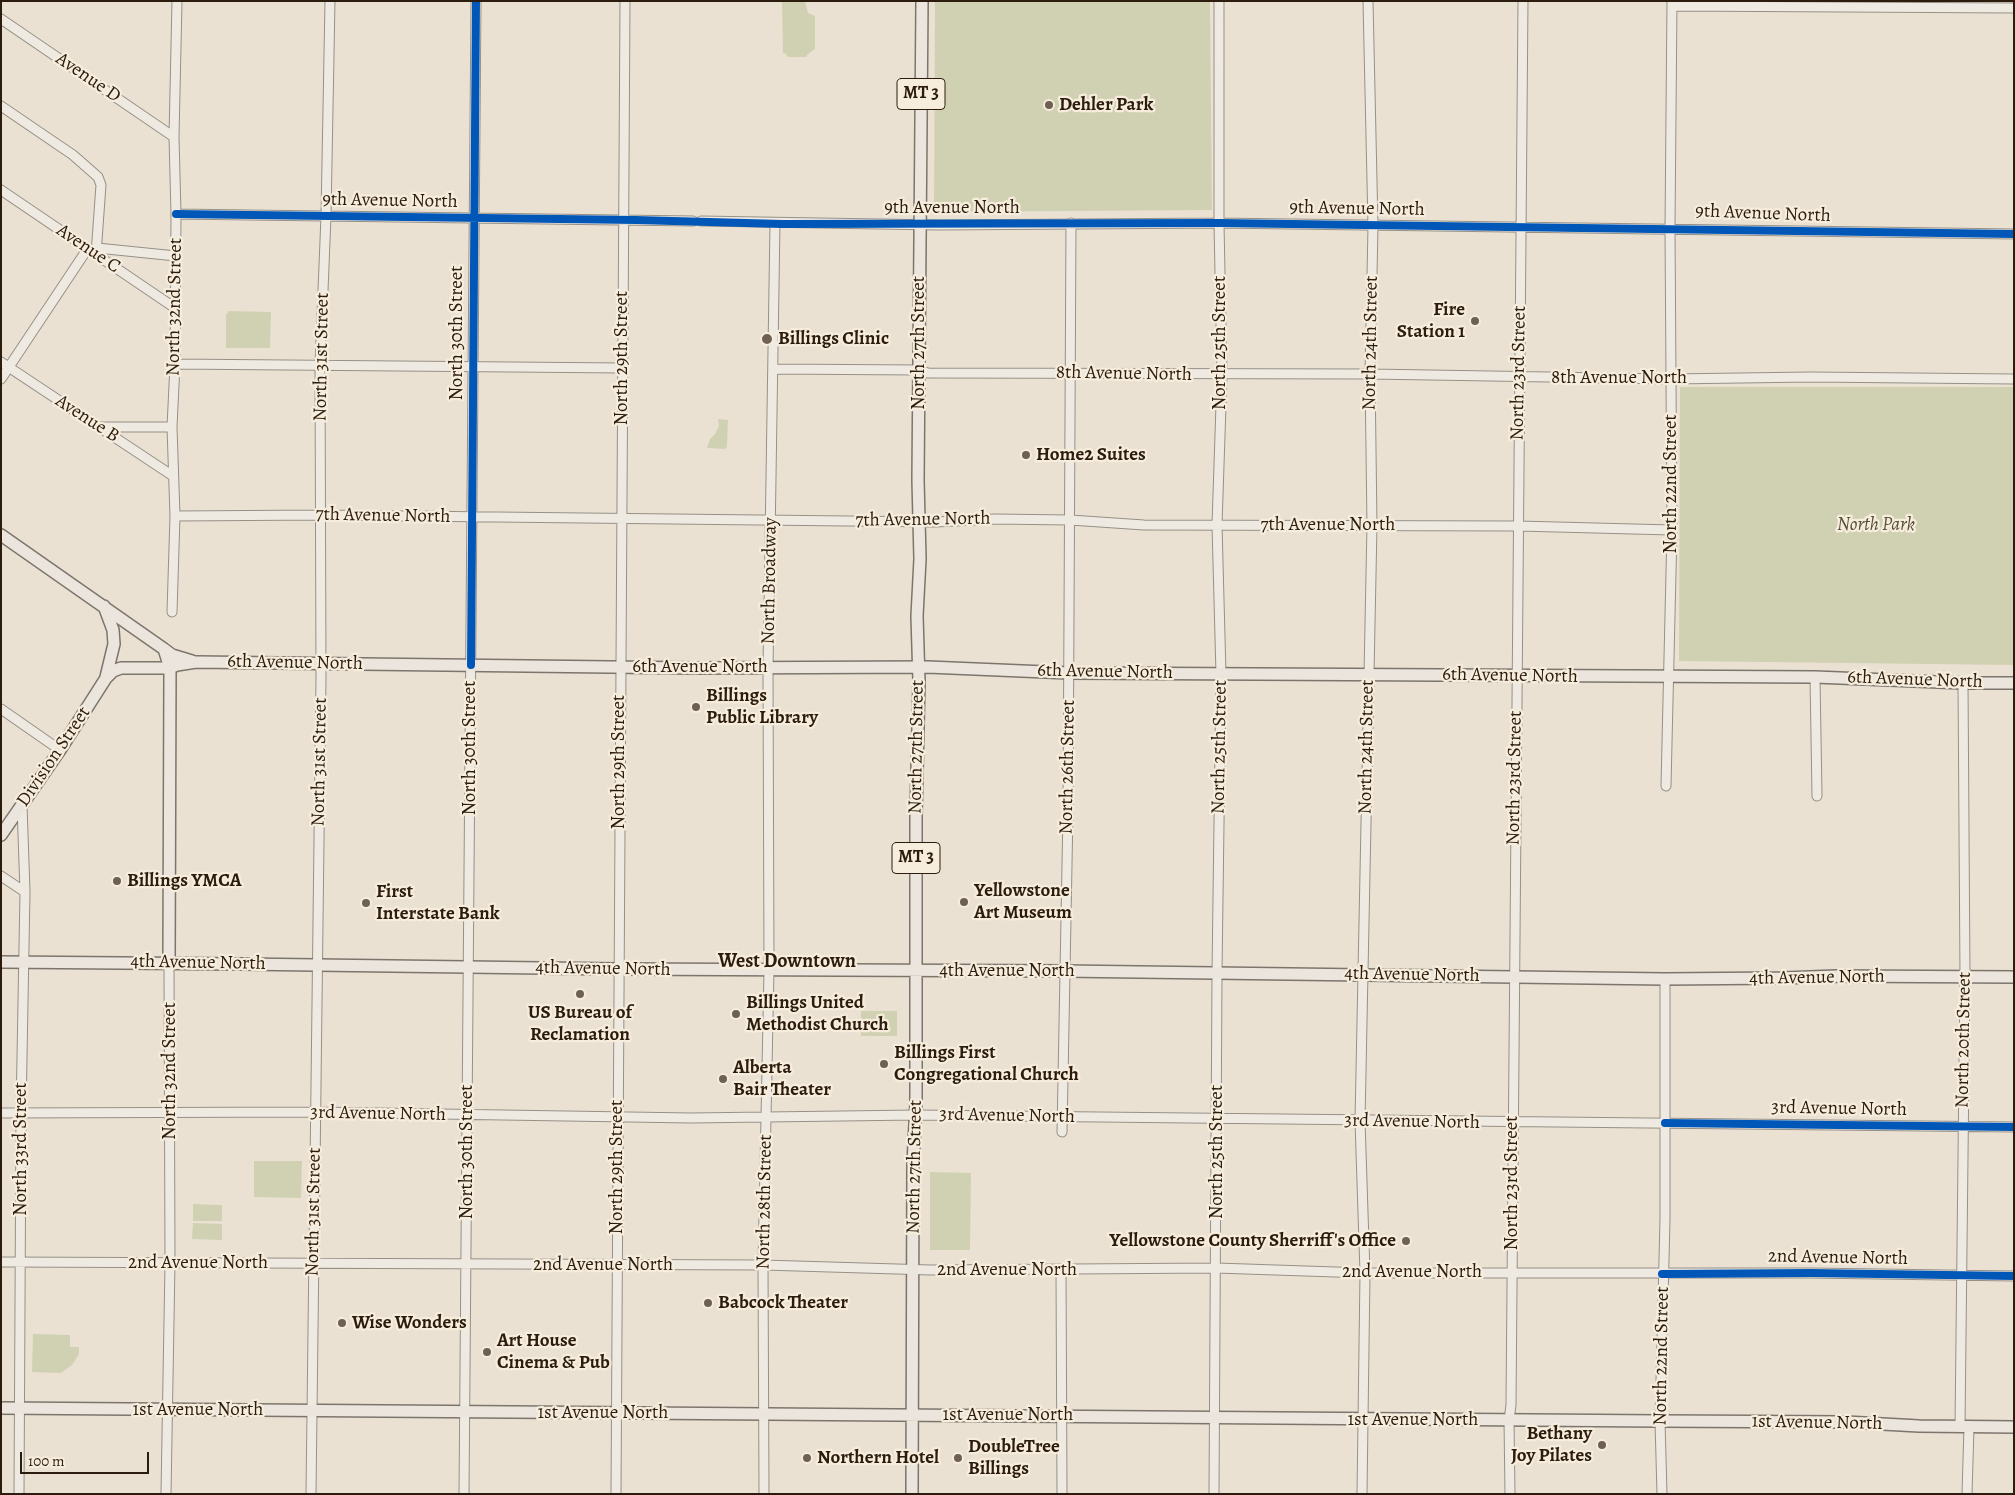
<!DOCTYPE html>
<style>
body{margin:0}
#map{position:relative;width:2015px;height:1495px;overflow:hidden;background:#eae1d3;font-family:Alegreya,serif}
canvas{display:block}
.frame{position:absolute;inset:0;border:2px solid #2b1c0e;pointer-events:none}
.scale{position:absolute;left:20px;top:1452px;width:129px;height:22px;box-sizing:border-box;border:2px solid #2b1c0e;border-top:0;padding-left:6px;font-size:15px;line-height:18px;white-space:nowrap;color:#2b1c0e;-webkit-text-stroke:4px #f7eddd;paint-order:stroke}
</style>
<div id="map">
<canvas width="2015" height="1495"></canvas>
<div class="frame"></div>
<div class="scale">100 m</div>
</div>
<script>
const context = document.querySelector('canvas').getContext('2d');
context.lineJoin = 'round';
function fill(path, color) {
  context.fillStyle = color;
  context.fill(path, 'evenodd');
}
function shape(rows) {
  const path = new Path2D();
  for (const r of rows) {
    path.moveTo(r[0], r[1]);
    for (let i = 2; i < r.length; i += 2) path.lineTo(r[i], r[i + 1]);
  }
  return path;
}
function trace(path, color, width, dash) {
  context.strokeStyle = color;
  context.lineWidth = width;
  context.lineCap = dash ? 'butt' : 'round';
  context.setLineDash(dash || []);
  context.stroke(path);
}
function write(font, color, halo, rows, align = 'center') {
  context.font = font + ' Alegreya,serif';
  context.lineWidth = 4.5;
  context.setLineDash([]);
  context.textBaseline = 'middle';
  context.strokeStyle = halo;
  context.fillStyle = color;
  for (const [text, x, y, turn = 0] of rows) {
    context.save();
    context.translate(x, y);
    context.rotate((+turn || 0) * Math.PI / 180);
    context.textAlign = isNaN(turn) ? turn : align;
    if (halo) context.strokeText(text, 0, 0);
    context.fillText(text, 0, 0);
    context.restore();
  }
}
const green = shape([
 [782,1,805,1,808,13,815,16,815,49,807,55,807,57,788,57,785,53,783,53],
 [935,1,1210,1,1212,210,934,212],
 [229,311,271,312,270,348,226,348,226,315],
 [1680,387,2014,387,2014,665,1679,661],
 [718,419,728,420,727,447,725,449,707,448,710,439,715,434,719,426],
 [861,1011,897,1011,897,1036,861,1036],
 [254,1161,302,1161,301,1198,254,1197],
 [930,1172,971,1173,970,1250,930,1250],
 [193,1204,222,1205,222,1221,193,1221],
 [193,1223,222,1224,222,1240,192,1239],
 [33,1334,70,1335,70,1347,79,1347,79,1354,72,1365,61,1373,32,1372]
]);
const minor = shape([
 [1672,6,2014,8],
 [1,19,174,137],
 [1,106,73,155,98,177,101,185,96,254],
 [1,190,175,308],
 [176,214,693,221],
 [701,221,939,225,1219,223,2014,234],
 [97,248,176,256],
 [1,362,173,476],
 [175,364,622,368],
 [774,369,918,370,928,373,1370,374,1670,379,1811,377,2014,379],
 [1,379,88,248],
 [100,427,172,427],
 [175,516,320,515,936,522,995,519,1070,520,1144,525,1518,526,1672,530],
 [172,612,175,516,172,427,175,364,176,214,174,137,177,1],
 [1815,677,1817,796],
 [1,709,60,750],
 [1666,786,1672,530,1670,228,1672,1],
 [1,876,25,892],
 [1,1113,316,1112,691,1118,916,1115,2014,1127],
 [1062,1132,1068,811,1071,223],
 [1,1262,763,1265,930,1270,1216,1268,1365,1273,1811,1273,2014,1276],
 [1061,1269,1062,1494],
 [1960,1427,1965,977,1963,683],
 [19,1494,21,1113,25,892,22,805],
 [166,1494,170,1263,169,963],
 [311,1494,321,677,320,365,326,216,330,1],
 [464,1494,476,1],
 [616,1494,625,1],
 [764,1494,763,1265,769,970,768,668,775,223],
 [1214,1494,1217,973,1221,674,1217,525,1222,375,1219,223,1219,1],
 [1362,1494,1365,1273,1360,1121,1372,525,1370,374,1373,226,1368,1],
 [1510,1494,1509,1420,1511,1405,1523,1],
 [1662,1494,1660,1421,1665,1219,1665,979],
 [1967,1494,1969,1427]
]);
const major = shape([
 [1,535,164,649,172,655,192,661],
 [104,606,113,630,114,644,106,677],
 [164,649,170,668,169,963],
 [1,835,60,750,106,678,113,671,121,668,170,668,177,665,196,662,693,668,928,667,1069,673,1815,677,1963,683,2014,683],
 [1,962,241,964,618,969,1064,971,1665,979,1783,978,1836,976,2014,977],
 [1,1408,1660,1421,1846,1422,1919,1426,2014,1427],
 [912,1494,913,1164,916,1103,916,816,919,681,917,616,920,559,918,480,922,1]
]);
const cycleway = shape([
 [176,214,636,220,782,224,1219,223,2014,234],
 [471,665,476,1],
 [1665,1123,2014,1127],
 [1662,1274,1811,1273,2014,1276]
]);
const markers = [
 [1049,105,5,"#6e6153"],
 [1475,321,5,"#6e6153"],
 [767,339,6,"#6e6153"],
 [1026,455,5,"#6e6153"],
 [696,707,5,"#6e6153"],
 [117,881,5,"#6e6153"],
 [964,902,5,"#6e6153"],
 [366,903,5,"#6e6153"],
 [580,994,5,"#6e6153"],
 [736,1014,5,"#6e6153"],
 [884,1064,5,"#6e6153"],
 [723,1079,5,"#6e6153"],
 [1406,1241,5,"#6e6153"],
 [708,1303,5,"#6e6153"],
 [342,1323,5,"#6e6153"],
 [487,1352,5,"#6e6153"],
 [1602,1445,5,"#6e6153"],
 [807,1458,5,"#6e6153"],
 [958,1458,5,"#6e6153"]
];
const shields = [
 [921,94,48],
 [916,858,48]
];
const shieldNames = [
 ["MT 3",921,94],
 ["MT 3",916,858]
];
const streetNames = [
 ["Avenue D",88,78,34],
 ["9th Avenue North",390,201,1],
 ["9th Avenue North",952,208],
 ["9th Avenue North",1357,209,1],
 ["9th Avenue North",1763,214,2],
 ["Avenue C",88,249,34],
 ["North 32nd Street",175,307,-89],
 ["North 30th Street",457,333,-90],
 ["North 27th Street",919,343,-90],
 ["North 25th Street",1220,343,-90],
 ["North 24th Street",1371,343,-89],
 ["North 31st Street",322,357,-89],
 ["North 29th Street",622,358,-90],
 ["North 23rd Street",1519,373,-89],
 ["8th Avenue North",1124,374,1],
 ["8th Avenue North",1619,378],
 ["Avenue B",87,419,33],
 ["North 22nd Street",1671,484,-90],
 ["7th Avenue North",383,516,1],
 ["7th Avenue North",923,520,-1],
 ["7th Avenue North",1328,525],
 ["North Broadway",770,581,-89],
 ["6th Avenue North",295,663,1],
 ["6th Avenue North",700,667],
 ["6th Avenue North",1105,672,1],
 ["6th Avenue North",1510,676,1],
 ["6th Avenue North",1915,680,2],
 ["North 27th Street",917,747,-89],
 ["North 25th Street",1220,747,-89],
 ["North 24th Street",1367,747,-89],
 ["North 30th Street",470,748,-90],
 ["Division Street",54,757,-56],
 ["North 31st Street",320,762,-89],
 ["North 29th Street",619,762,-90],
 ["North 26th Street",1068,767,-89],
 ["North 23rd Street",1515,778,-89],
 ["4th Avenue North",198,963,1],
 ["4th Avenue North",603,969,1],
 ["4th Avenue North",1007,971],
 ["4th Avenue North",1412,975,1],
 ["4th Avenue North",1817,978,-1],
 ["North 20th Street",1964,1040,-89],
 ["North 32nd Street",170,1071,-90],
 ["3rd Avenue North",1839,1109,1],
 ["3rd Avenue North",378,1114,1],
 ["3rd Avenue North",1007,1116,1],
 ["3rd Avenue North",1412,1122,1],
 ["North 33rd Street",21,1149,-90],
 ["North 30th Street",467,1152,-90],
 ["North 25th Street",1217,1152,-90],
 ["North 29th Street",617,1167,-90],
 ["North 27th Street",915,1167,-89],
 ["North 23rd Street",1512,1183,-90],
 ["North 28th Street",765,1202,-89],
 ["North 31st Street",314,1212,-89],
 ["2nd Avenue North",1838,1258,1],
 ["2nd Avenue North",198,1263],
 ["2nd Avenue North",603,1265],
 ["2nd Avenue North",1007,1270],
 ["2nd Avenue North",1412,1272],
 ["North 22nd Street",1662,1356,-89],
 ["1st Avenue North",198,1410],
 ["1st Avenue North",603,1413],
 ["1st Avenue North",1008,1415],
 ["1st Avenue North",1413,1420],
 ["1st Avenue North",1817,1423,1]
];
const poiNames = [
 ["Dehler Park",1059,105],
 ["Fire",1465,310,"right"],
 ["Station 1",1465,332,"right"],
 ["Billings Clinic",778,339],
 ["Home2 Suites",1036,455],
 ["Billings",706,696],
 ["Public Library",706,718],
 ["Billings YMCA",127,881],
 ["Yellowstone",974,891],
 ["Art Museum",974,913],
 ["First",376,892],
 ["Interstate Bank",376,914],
 ["Billings United",746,1003],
 ["Methodist Church",746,1025],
 ["US Bureau of",580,1013,"center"],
 ["Reclamation",580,1035,"center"],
 ["Billings First",894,1053],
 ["Congregational Church",894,1075],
 ["Alberta",733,1068],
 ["Bair Theater",733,1090],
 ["Yellowstone County Sherriff's Office",1396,1241,"right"],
 ["Babcock Theater",718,1303],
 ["Wise Wonders",352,1323],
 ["Art House",497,1341],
 ["Cinema & Pub",497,1363],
 ["Bethany",1592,1434,"right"],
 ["Joy Pilates",1592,1456,"right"],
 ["DoubleTree",968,1447],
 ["Billings",968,1469],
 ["Northern Hotel",817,1458]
];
const parkNames = [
 ["North Park",1876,525]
];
const neighbourhoodNames = [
 ["West Downtown",787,962]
];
fill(green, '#d0d1b2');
trace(minor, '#979086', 11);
trace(major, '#7c756c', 14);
trace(minor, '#eeeae2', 9);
trace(major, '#ebe5dd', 11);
trace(cycleway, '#0057b8', 8);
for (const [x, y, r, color] of markers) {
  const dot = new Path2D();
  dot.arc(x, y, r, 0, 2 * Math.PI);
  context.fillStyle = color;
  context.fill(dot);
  trace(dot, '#f7eddd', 2);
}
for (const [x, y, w] of shields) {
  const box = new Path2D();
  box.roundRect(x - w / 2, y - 15.5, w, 31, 4);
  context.fillStyle = '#f7eddd';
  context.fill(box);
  trace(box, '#2b1c0e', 1);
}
write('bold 18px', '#2b1c0e', null, shieldNames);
write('19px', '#2b1c0e', '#f7eddd', streetNames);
write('bold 19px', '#2b1c0e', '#f7eddd', poiNames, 'left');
write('italic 19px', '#564e37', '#f7eddd', parkNames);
write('bold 20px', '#2b1c0e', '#f7eddd', neighbourhoodNames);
</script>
